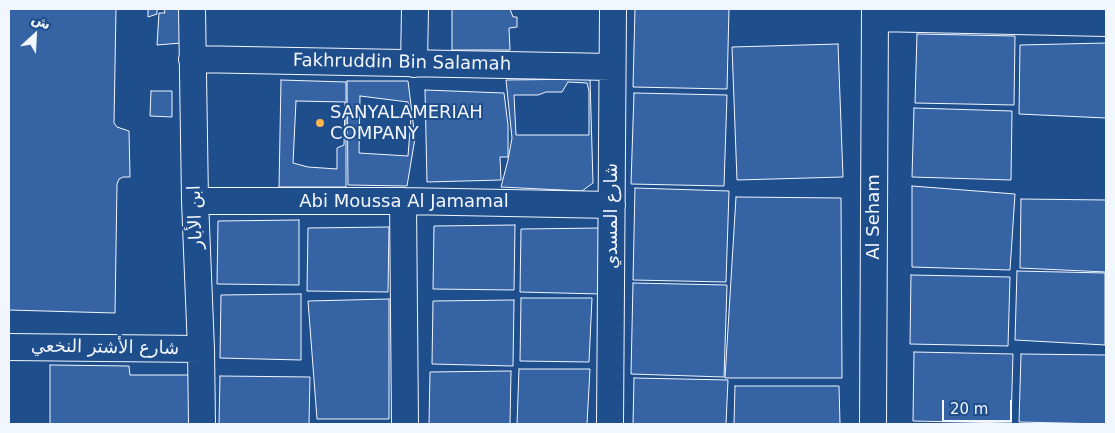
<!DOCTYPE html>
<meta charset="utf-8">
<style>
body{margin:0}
#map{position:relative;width:1115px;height:433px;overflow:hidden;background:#1f4e8c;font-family:"DejaVu Sans",Cairo,sans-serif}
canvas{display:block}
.frame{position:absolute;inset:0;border:10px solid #f2f6ff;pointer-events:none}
.north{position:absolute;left:10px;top:10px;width:50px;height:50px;-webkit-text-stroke:4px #1f4e8c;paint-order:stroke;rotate:25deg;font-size:14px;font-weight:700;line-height:20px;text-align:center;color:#f2f6ff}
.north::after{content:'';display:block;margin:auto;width:18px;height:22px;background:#f2f6ff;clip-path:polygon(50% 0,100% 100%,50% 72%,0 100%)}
.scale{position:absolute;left:942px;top:400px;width:70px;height:22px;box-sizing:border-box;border:2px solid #f2f6ff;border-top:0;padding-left:6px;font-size:15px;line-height:18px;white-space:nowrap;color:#f2f6ff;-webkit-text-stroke:4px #1f4e8c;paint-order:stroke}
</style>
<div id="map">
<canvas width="1115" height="433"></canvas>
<div class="frame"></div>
<div class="north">ش</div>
<div class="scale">20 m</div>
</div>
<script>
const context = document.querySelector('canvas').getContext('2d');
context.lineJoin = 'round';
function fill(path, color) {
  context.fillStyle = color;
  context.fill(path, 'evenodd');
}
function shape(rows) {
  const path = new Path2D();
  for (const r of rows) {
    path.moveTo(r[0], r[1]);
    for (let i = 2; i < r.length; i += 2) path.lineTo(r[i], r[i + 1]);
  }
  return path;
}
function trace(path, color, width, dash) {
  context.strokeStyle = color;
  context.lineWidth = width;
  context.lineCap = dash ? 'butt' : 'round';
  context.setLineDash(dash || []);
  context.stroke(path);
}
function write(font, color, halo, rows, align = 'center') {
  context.font = font + ' "DejaVu Sans",Cairo,sans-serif';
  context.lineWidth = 4;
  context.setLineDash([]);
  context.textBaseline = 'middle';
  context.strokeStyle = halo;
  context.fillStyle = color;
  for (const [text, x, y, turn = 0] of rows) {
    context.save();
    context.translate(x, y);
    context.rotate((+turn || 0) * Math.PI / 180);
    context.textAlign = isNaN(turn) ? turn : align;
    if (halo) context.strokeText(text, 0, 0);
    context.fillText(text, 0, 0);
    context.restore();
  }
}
const building = shape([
 [9,9,116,9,114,123,117,127,129,131,130,177,123,177,119,179,117,184,115,313,9,310,9,9],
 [148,9,163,9,157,9,157,14,148,17,148,9],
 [164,9,181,9,181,43,157,45,159,13,165,13,164,9],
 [452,9,510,9,513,17,517,17,517,27,509,28,510,50,452,50,452,9],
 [635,9,729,9,727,89,633,87,635,9],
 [917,34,1015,36,1014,105,915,103,917,34],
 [1106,43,1106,118,1019,114,1020,45,1106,43],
 [838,44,843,177,737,180,732,47,838,44],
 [590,79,593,183,582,191,501,187,508,160,512,138,506,80,590,79],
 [281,80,346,82,346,187,279,187,281,80],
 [347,81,408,81,415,138,407,186,348,185,347,81],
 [568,82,587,83,589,91,589,135,516,135,514,95,538,95,546,92,562,92,568,82],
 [425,90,504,93,508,125,508,157,500,157,501,180,427,182,425,90],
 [151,91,172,91,172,117,150,116,151,91],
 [634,93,727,95,724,186,631,184,634,93],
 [360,96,408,102,411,117,408,156,359,153,360,96],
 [296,101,345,102,344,145,337,148,337,169,308,167,293,163,296,101],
 [914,108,1012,111,1011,180,912,177,914,108],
 [912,186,1015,194,1010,270,912,267,912,186],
 [635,188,729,191,726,282,633,280,635,188],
 [736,197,841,198,842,378,725,378,736,197],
 [1021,199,1106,200,1106,272,1020,268,1021,199],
 [299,220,299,285,217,284,218,221,299,220],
 [515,225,514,290,433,289,434,226,515,225],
 [389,227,388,292,307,291,308,228,389,227],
 [602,228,601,294,520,292,521,229,602,228],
 [1017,271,1105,273,1105,345,1015,340,1017,271],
 [911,275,1010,277,1008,346,910,344,911,275],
 [633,283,727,285,724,377,631,374,633,283],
 [301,294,301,360,220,358,221,295,301,294],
 [521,298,592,298,589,362,520,361,521,298],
 [389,299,389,419,317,419,308,301,389,299],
 [514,300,513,366,432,364,433,301,514,300],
 [914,352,1013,354,1011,423,913,421,914,352],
 [1021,354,1106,355,1106,424,1019,422,1021,354],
 [50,365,129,366,130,375,192,375,192,424,50,424,50,365],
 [519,369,590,369,587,424,517,424,519,369],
 [511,371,510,424,429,424,430,372,511,371],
 [220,376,310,377,309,424,219,424,220,376],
 [634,378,728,380,726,424,633,424,634,378],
 [735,386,839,386,840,424,734,424,735,386]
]);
const minor = shape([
 [192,9,195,201,201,349,202,424],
 [875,18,1106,23],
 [192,59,612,67],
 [414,64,415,9],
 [195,201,403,201,612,205],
 [403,201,405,424],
 [9,347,201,349],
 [610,424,613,9],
 [873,424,875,9]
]);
const markers = [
 [320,123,5,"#ffb74d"]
];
const streetNames = [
 ["Fakhruddin Bin Salamah",402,63,1],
 ["Abi Moussa Al Jamamal",404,202],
 ["شارع المسدي",612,216,-90],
 ["ابن الأبار",196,217,-92],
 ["Al Seham",874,217,-90],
 ["شارع الأشتر النخعي",105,348,1]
];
const poiNames = [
 ["SANYALAMERIAH",330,113],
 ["COMPANY",330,134]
];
fill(building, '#3563a3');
trace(building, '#f2f6ff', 1);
trace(minor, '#f2f6ff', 28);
trace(minor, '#1f4e8c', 26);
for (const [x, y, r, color] of markers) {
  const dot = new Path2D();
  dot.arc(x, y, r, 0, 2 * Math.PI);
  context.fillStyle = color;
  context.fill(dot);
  trace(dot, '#1f4e8c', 2);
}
write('18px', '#f2f6ff', '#1f4e8c', streetNames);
write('18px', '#f2f6ff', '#1f4e8c', poiNames, 'left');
</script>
